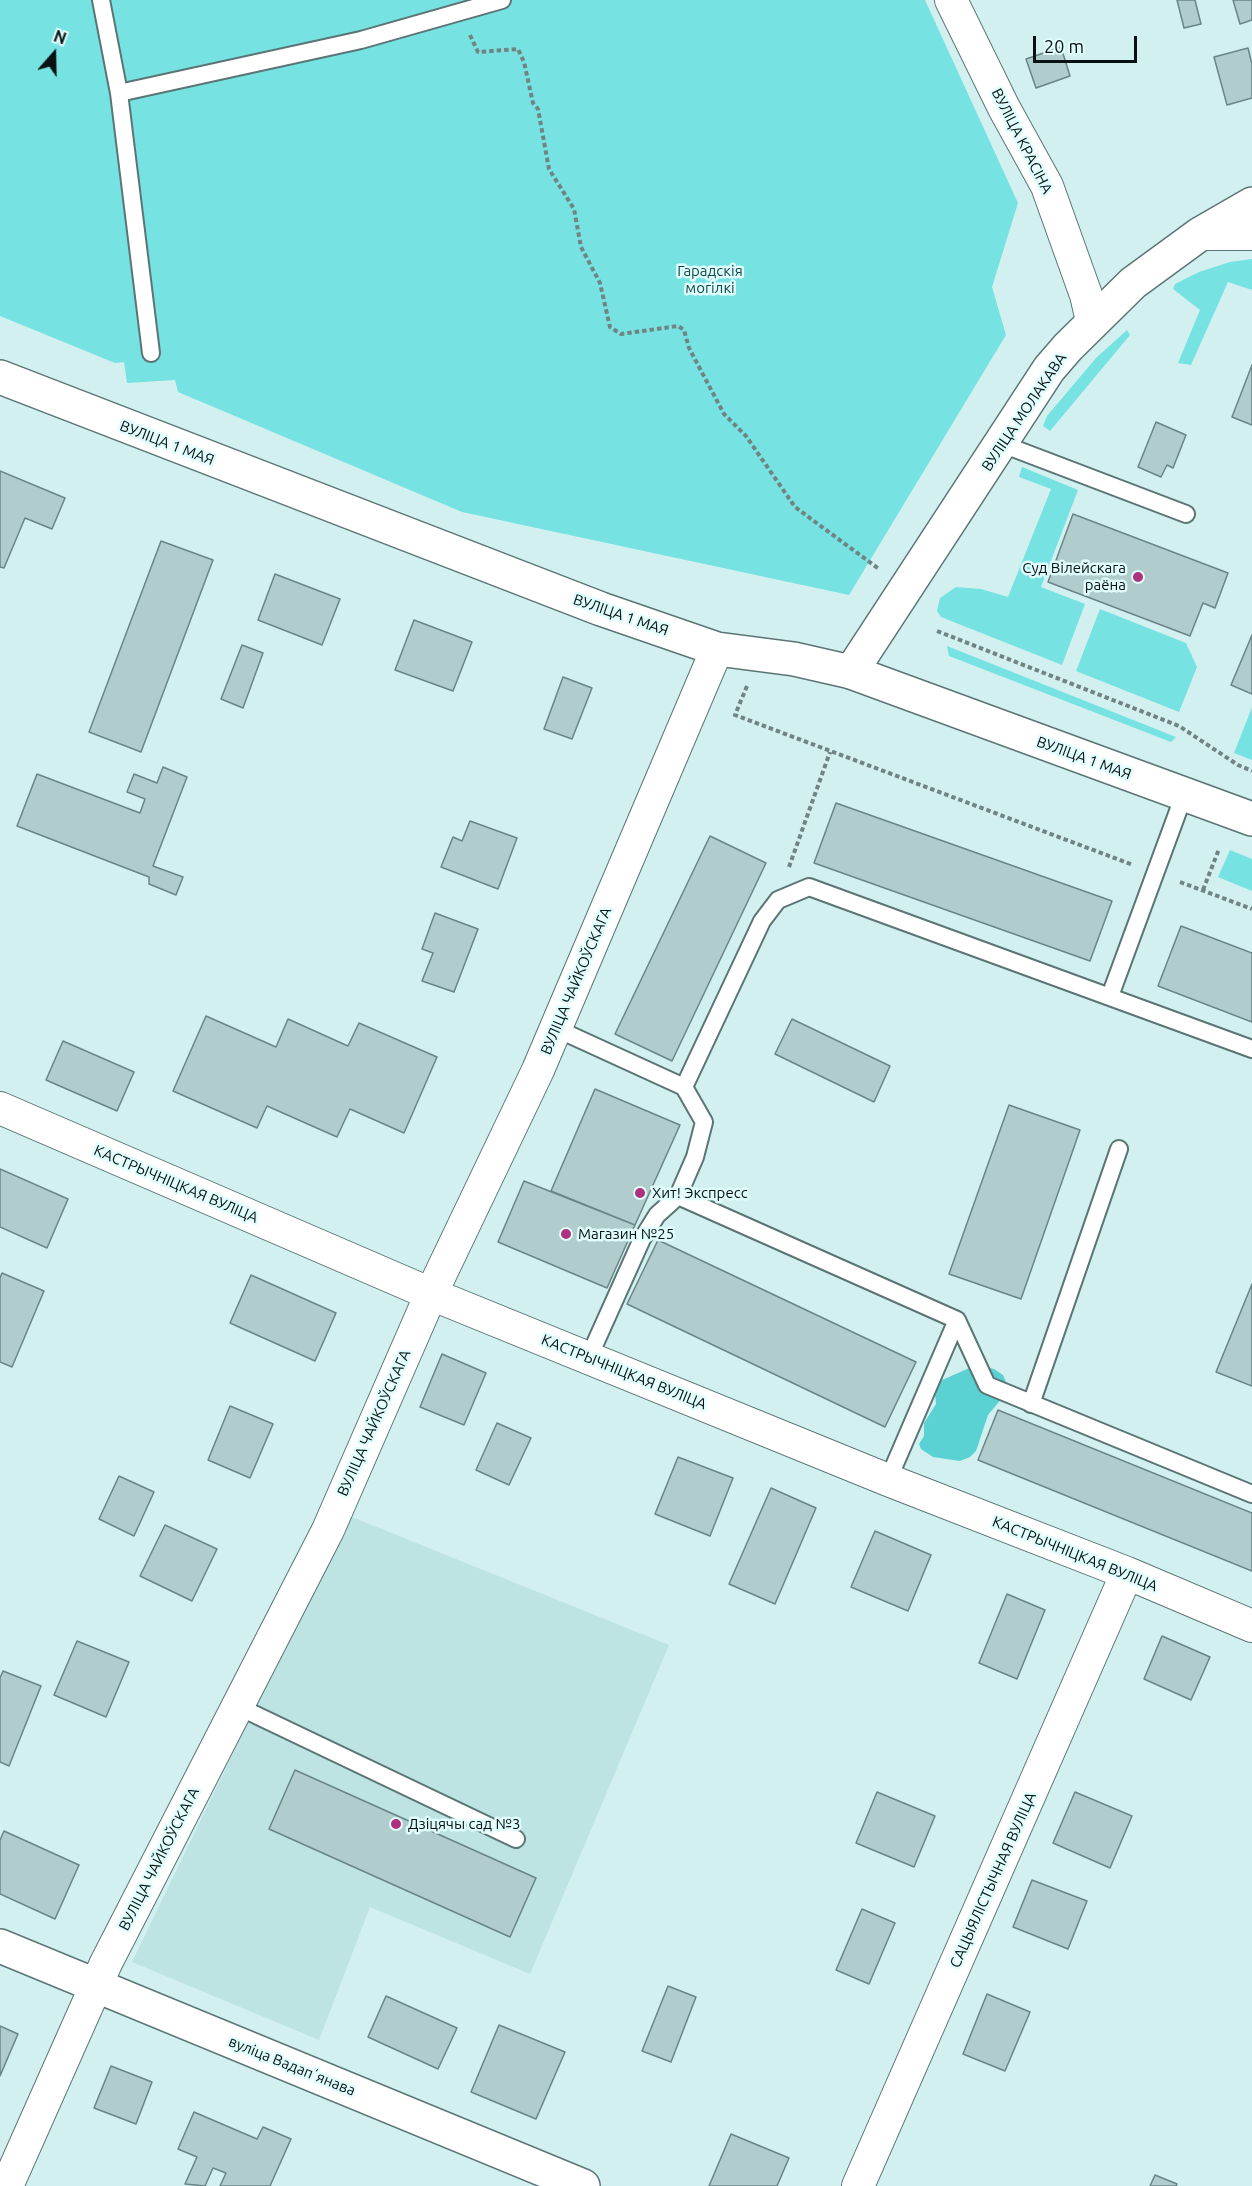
<!DOCTYPE html>
<meta charset="utf-8">
<style>
body{margin:0}
#map{position:relative;width:1252px;height:2186px;overflow:hidden;background:#d3f0f0;font-family:Ubuntu,sans-serif}
canvas{display:block}
.north{position:absolute;left:24px;top:24px;width:60px;height:60px;-webkit-text-stroke:4px #e0fdfd;paint-order:stroke;rotate:20deg;font-size:16px;font-weight:700;line-height:24px;text-align:center;color:#081212}
.north::after{content:'';display:block;margin:auto;width:21px;height:27px;background:#081212;clip-path:polygon(50% 0,100% 100%,50% 72%,0 100%)}
.scale{position:absolute;left:1033px;top:36px;width:104px;height:27px;box-sizing:border-box;border:3px solid #081212;border-top:0;padding-left:8px;font-size:18px;line-height:21px;white-space:nowrap;color:#081212;-webkit-text-stroke:4px #e0fdfd;paint-order:stroke}
</style>
<div id="map">
<canvas width="1252" height="2186"></canvas>
<div class="north">N</div>
<div class="scale">20 m</div>
</div>
<script>
const context = document.querySelector('canvas').getContext('2d');
context.lineJoin = 'round';
function fill(path, color) {
  context.fillStyle = color;
  context.fill(path, 'evenodd');
}
function shape(rows) {
  const path = new Path2D();
  for (const r of rows) {
    path.moveTo(r[0], r[1]);
    for (let i = 2; i < r.length; i += 2) path.lineTo(r[i], r[i + 1]);
  }
  return path;
}
function trace(path, color, width, dash) {
  context.strokeStyle = color;
  context.lineWidth = width;
  context.lineCap = dash ? 'butt' : 'round';
  context.setLineDash(dash || []);
  context.stroke(path);
}
function write(font, color, halo, rows, align = 'center') {
  context.font = font + ' Ubuntu,sans-serif';
  context.lineWidth = 5;
  context.setLineDash([]);
  context.textBaseline = 'middle';
  context.strokeStyle = halo;
  context.fillStyle = color;
  for (const [text, x, y, turn = 0] of rows) {
    context.save();
    context.translate(x, y);
    context.rotate((+turn || 0) * Math.PI / 180);
    context.textAlign = isNaN(turn) ? turn : align;
    if (halo) context.strokeText(text, 0, 0);
    context.fillText(text, 0, 0);
    context.restore();
  }
}
const built = shape([
 [342,1513,669,1645,530,1974,370,1907,319,2040,132,1962,239,1741]
]);
const green = shape([
 [0,0,925,0,1018,203,992,287,1006,335,849,595,462,512,178,392,175,380,127,383,124,362,115,363,0,316],
 [1252,259,1252,290,1228,282,1191,365,1178,363,1200,310,1173,289,1175,284,1199,272,1230,262],
 [1127,330,1130,335,1050,431,1043,426,1047,416,1096,358],
 [1022,467,1078,490,1041,587,1085,604,1062,665,941,617,937,611,940,598,956,587,981,589,1008,597,1051,489,1019,477],
 [1100,609,1186,643,1197,667,1179,712,1076,671],
 [947,646,1176,737,1171,742,949,656],
 [1252,707,1252,760,1234,753],
 [1230,850,1252,859,1252,891,1218,877]
]);
const forest = shape([
 [976,1365,994,1369,1003,1375,1006,1382,1003,1397,988,1415,976,1451,970,1457,960,1461,933,1457,921,1449,919,1444,924,1436,924,1423,936,1404,935,1394,940,1381]
]);
const building = shape([
 [1177,0,1195,0,1201,24,1184,28,1177,0],
 [1233,0,1252,0,1252,20,1240,24,1233,0],
 [1061,47,1070,76,1036,88,1026,59,1061,47],
 [1248,48,1252,64,1252,98,1227,105,1214,57,1248,48],
 [1252,365,1252,425,1232,417,1252,365],
 [1156,422,1186,435,1173,468,1167,465,1161,477,1138,467,1156,422],
 [0,471,65,498,52,529,25,518,4,568,0,567,0,471],
 [1073,514,1228,573,1215,608,1203,603,1190,636,1048,582,1073,514],
 [161,541,213,560,141,752,89,732,161,541],
 [275,574,340,599,322,645,258,620,275,574],
 [414,620,472,642,453,691,395,670,414,620],
 [1252,635,1252,694,1231,685,1252,635],
 [242,645,263,653,243,708,221,699,242,645],
 [563,677,592,688,572,739,544,729,563,677],
 [163,767,187,777,153,866,183,877,176,895,149,884,149,877,17,826,37,774,140,813,145,799,127,792,134,774,157,783,163,767],
 [836,803,1112,901,1090,961,814,863,836,803],
 [470,821,517,838,498,889,441,867,453,837,462,841,470,821],
 [710,836,766,863,672,1061,615,1034,710,836],
 [435,913,478,929,454,992,422,981,433,953,422,949,435,913],
 [1181,926,1252,953,1252,1022,1158,986,1181,926],
 [206,1016,276,1047,288,1019,348,1046,359,1023,437,1057,404,1133,350,1109,337,1137,267,1106,257,1128,173,1091,206,1016],
 [792,1019,890,1066,874,1102,775,1054,792,1019],
 [63,1041,134,1072,117,1111,46,1080,63,1041],
 [595,1089,680,1125,635,1225,551,1191,595,1089],
 [1009,1105,1080,1130,1021,1299,949,1274,1009,1105],
 [0,1169,68,1199,47,1248,0,1227,0,1169],
 [524,1181,635,1225,607,1288,498,1242,524,1181],
 [658,1240,916,1362,885,1427,627,1304,658,1240],
 [2,1273,44,1291,12,1367,0,1362,0,1278,2,1273],
 [251,1275,336,1313,315,1361,230,1323,251,1275],
 [1252,1284,1252,1386,1216,1372,1252,1284],
 [442,1354,486,1373,464,1425,420,1407,442,1354],
 [230,1406,273,1424,250,1478,208,1460,230,1406],
 [998,1410,1252,1513,1252,1571,978,1460,998,1410],
 [497,1423,531,1438,509,1485,476,1470,497,1423],
 [678,1457,733,1478,710,1536,655,1514,678,1457],
 [119,1476,154,1492,134,1536,99,1519,119,1476],
 [771,1488,816,1508,775,1604,729,1584,771,1488],
 [165,1525,217,1549,192,1601,140,1576,165,1525],
 [875,1531,931,1555,908,1611,851,1587,875,1531],
 [1007,1594,1045,1610,1017,1679,979,1663,1007,1594],
 [1162,1636,1210,1657,1191,1700,1144,1679,1162,1636],
 [77,1641,129,1662,106,1717,54,1695,77,1641],
 [3,1671,41,1686,9,1766,0,1762,0,1678,3,1671],
 [295,1770,536,1878,510,1937,269,1829,295,1770],
 [877,1792,935,1816,914,1867,856,1843,877,1792],
 [1075,1792,1132,1816,1110,1868,1053,1843,1075,1792],
 [4,1831,79,1865,55,1919,0,1894,0,1840,4,1831],
 [1032,1880,1087,1901,1068,1949,1013,1927,1032,1880],
 [862,1909,895,1923,869,1984,836,1970,862,1909],
 [668,1986,696,1997,671,2062,642,2051,668,1986],
 [987,1994,1030,2012,1005,2071,963,2054,987,1994],
 [386,1996,457,2028,438,2069,368,2037,386,1996],
 [499,2025,565,2052,536,2119,471,2092,499,2025],
 [0,2026,18,2034,0,2076,0,2026],
 [111,2066,152,2082,136,2124,94,2108,111,2066],
 [194,2112,257,2139,263,2127,291,2139,270,2186,220,2186,226,2173,213,2168,205,2186,185,2184,197,2157,178,2149,194,2112],
 [731,2134,789,2158,777,2186,709,2186,731,2134],
 [1155,2175,1177,2184,1176,2186,1150,2186,1155,2175]
]);
const path = shape([
 [470,35,478,52,518,49,524,62,533,103,538,109,549,169,574,209,581,247,600,283,610,327,621,334,678,326,684,330,689,348,724,414,746,436,795,507,879,569],
 [937,631,1179,726,1238,765,1252,771],
 [747,686,735,715,1133,865],
 [789,867,830,752],
 [1180,882,1252,909],
 [1203,890,1219,849]
]);
const service = shape([
 [101,0,119,93,151,353],
 [119,93,361,40,502,0],
 [1002,444,1186,514],
 [1110,996,1184,795],
 [555,1028,684,1087,704,1122,695,1157,678,1196,957,1320,987,1385,1252,1494],
 [684,1087,762,921,778,900,809,887,1252,1049],
 [589,1357,642,1239,657,1215,678,1196],
 [1031,1404,1119,1149],
 [888,1480,957,1320],
 [237,1706,516,1839]
]);
const minor = shape([
 [951,0,1004,108,1047,186,1086,295,1092,321],
 [1200,234,1252,234],
 [0,1108,431,1294,888,1480,1127,1573,1252,1626],
 [7,2186,106,1963,328,1530,431,1294,538,1070,717,649],
 [858,2186,1127,1573]
]);
const tertiary = shape([
 [851,672,1252,819],
 [0,1946,583,2186]
]);
const secondary = shape([
 [0,377,601,609,717,649,794,659,851,672,1049,369,1068,347,1133,283,1200,234,1252,204]
]);
const markers = [
 [1138,577,6,"#ae3180"],
 [640,1193,6,"#ae3180"],
 [566,1234,6,"#ae3180"],
 [396,1824,6,"#ae3180"]
];
const streetNames = [
 ["ВУЛІЦА КРАСІНА",1022,141,63],
 ["ВУЛІЦА МОЛАКАВА",1024,412,-56],
 ["ВУЛІЦА 1 МАЯ",167,443,21],
 ["ВУЛІЦА 1 МАЯ",621,615,19],
 ["ВУЛІЦА 1 МАЯ",1084,758,20],
 ["ВУЛІЦА ЧАЙКОЎСКАГА",576,981,-67],
 ["КАСТРЫЧНІЦКАЯ ВУЛІЦА",176,1184,23],
 ["КАСТРЫЧНІЦКАЯ ВУЛІЦА",624,1372,22],
 ["ВУЛІЦА ЧАЙКОЎСКАГА",374,1423,-66],
 ["КАСТРЫЧНІЦКАЯ ВУЛІЦА",1075,1554,22],
 ["ВУЛІЦА ЧАЙКОЎСКАГА",159,1859,-63],
 ["САЦЫЯЛІСТЫЧНАЯ ВУЛІЦА",993,1880,-66],
 ["вуліца Вадапʼянава",292,2066,22]
];
const parkNames = [
 ["Гарадскія",710,271],
 ["могілкі",710,288]
];
const poiNames = [
 ["Суд Вілейскага",1126,568,"right"],
 ["раёна",1126,585,"right"],
 ["Хит! Экспресс",652,1193],
 ["Магазин №25",578,1234],
 ["Дзіцячы сад №3",408,1824]
];
fill(built, '#bde3e3');
fill(green, '#77e2e2');
fill(forest, '#5ad1d2');
fill(building, '#b0cccc');
trace(building, '#6a8585', 1.5);
trace(service, '#5b7575', 20);
trace(minor, '#5b7575', 34);
trace(tertiary, '#5b7575', 36);
trace(secondary, '#5b7575', 36);
trace(path, '#708484', 4, [4.5, 3]);
trace(service, '#fff', 16);
trace(minor, '#fff', 32);
trace(tertiary, '#fff', 33);
trace(secondary, '#fff', 33);
for (const [x, y, r, color] of markers) {
  const dot = new Path2D();
  dot.arc(x, y, r, 0, 2 * Math.PI);
  context.fillStyle = color;
  context.fill(dot);
  trace(dot, '#e0fdfd', 2);
}
write('15px', '#081212', '#e0fdfd', streetNames);
write('15px', '#124848', '#e0fdfd', parkNames);
write('15px', '#081212', '#e0fdfd', poiNames, 'left');
</script>
